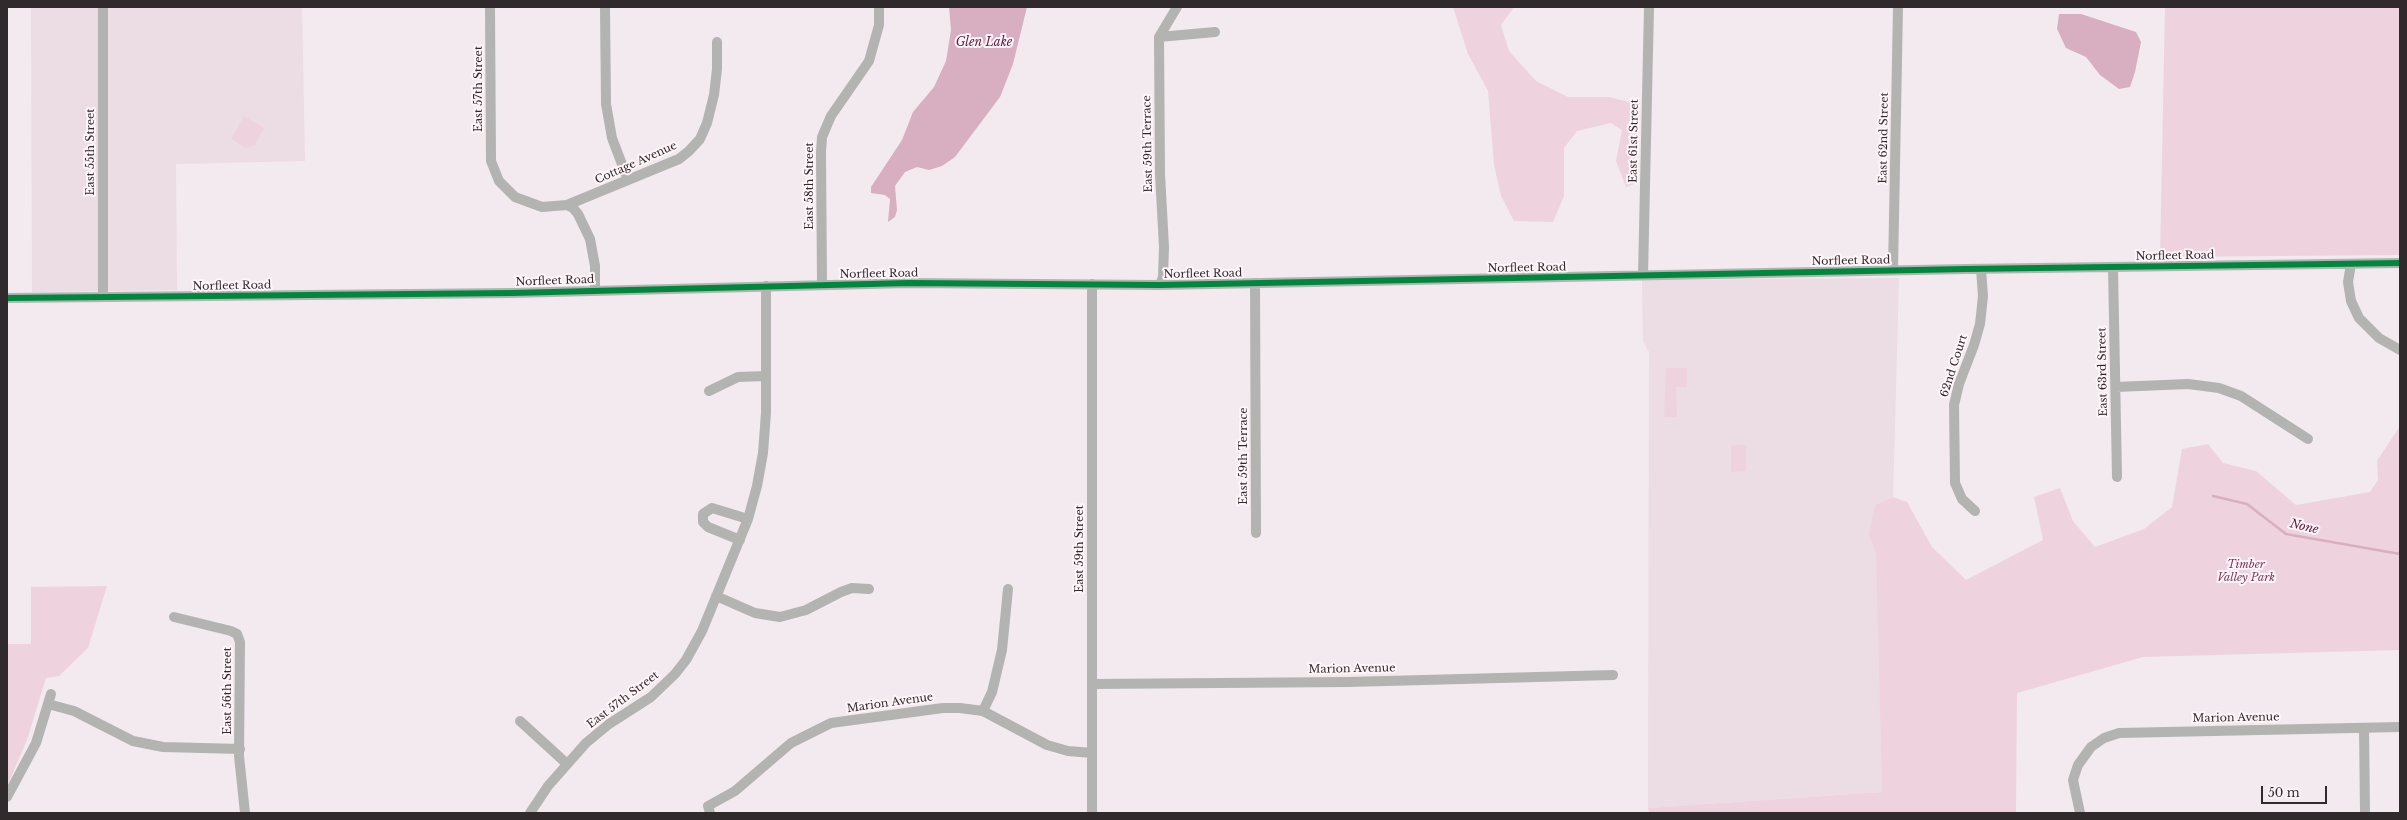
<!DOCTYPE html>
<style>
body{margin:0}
#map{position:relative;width:2407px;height:820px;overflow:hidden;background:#f2eaee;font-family:"Libre Baskerville",serif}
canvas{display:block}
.frame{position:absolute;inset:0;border:8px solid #302a2c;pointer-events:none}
.scale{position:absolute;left:2261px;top:786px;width:66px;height:18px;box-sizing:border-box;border:2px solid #302a2c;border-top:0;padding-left:5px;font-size:12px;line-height:14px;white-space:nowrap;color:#302a2c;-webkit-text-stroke:3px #fff5f9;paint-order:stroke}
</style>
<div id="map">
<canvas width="2407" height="820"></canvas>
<div class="frame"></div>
<div class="scale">50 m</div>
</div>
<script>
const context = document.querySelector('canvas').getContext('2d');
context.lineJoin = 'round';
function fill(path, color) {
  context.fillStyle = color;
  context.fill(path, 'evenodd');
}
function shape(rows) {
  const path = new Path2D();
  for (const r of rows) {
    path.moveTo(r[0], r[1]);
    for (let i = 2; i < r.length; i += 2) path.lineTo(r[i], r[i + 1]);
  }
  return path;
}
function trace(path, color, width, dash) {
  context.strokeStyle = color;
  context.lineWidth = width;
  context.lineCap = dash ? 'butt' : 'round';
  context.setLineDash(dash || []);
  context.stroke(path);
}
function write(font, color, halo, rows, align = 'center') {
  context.font = font + ' "Libre Baskerville",serif';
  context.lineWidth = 4;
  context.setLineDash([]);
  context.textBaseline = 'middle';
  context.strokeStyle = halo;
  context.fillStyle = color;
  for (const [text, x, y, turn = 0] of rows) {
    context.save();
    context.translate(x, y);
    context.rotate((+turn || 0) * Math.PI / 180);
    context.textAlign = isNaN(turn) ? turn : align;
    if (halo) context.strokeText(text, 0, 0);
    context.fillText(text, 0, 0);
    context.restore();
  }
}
const built = shape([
 [31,7,302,7,305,161,176,164,177,290,32,292],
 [1899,278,1893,497,1875,505,1884,570,1879,656,1882,792,1648,808,1649,352,1643,341,1642,280]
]);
const green = shape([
 [1453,7,1514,7,1501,25,1509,51,1536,81,1568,97,1609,97,1632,103,1638,124,1637,183,1626,187,1616,161,1622,130,1611,123,1577,131,1564,148,1564,196,1553,222,1514,221,1501,196,1494,165,1488,91,1468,54],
 [2165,7,2400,7,2400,255,2160,257],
 [244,116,264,128,255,145,246,148,231,139],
 [1666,368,1687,368,1687,387,1676,387,1677,417,1664,417],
 [2400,426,2400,650,2143,657,2017,693,2016,813,1649,813,1648,808,1882,792,1876,553,1869,535,1875,505,1893,497,1907,502,1932,547,1966,580,2043,540,2034,497,2060,488,2073,521,2095,547,2144,529,2172,507,2182,449,2208,444,2223,463,2256,471,2296,505,2370,492,2378,480,2377,461],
 [1731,445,1746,445,1746,471,1731,472],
 [107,586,88,648,59,676,46,678,27,740,7,786,7,644,31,644,31,587]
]);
const water = shape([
 [949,7,1027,7,1013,64,1000,97,955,157,942,166,929,170,917,167,905,172,895,186,897,210,895,217,888,222,890,199,885,195,871,193,871,187,902,140,913,112,934,87,946,61,951,30],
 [2059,14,2081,14,2136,32,2141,42,2135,72,2130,87,2119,89,2100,75,2086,57,2066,48,2057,29]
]);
const stream = shape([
 [2213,496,2247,504,2286,534,2400,554]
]);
const minor = shape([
 [103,7,103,297],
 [490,7,491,161,499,181,515,197,542,207,567,205,679,159,689,151,700,139,707,123,714,95,717,69,717,42],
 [605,7,606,104,612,138,628,180],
 [1159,37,1215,32],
 [567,205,573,208,578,214,590,239,595,266,595,290],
 [2351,264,2348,282,2351,301,2359,318,2379,338,2400,350],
 [2113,267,2117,477],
 [1893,270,1898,7],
 [1643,275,1649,7],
 [1255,283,1256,533],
 [1092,284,1092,813],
 [822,285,821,152,822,137,831,116,869,61,879,25,879,7],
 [1160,285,1163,277,1164,247,1160,174,1159,37,1177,7],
 [7,298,512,293,909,283,1160,285,1966,269,2400,263],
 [2116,387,2188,384,2219,388,2241,396,2308,439],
 [709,391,738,377,766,376],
 [1975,511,1962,499,1955,483,1954,405,1959,384,1974,345,1980,324,1983,296,1981,269],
 [740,540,708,527,703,522,703,514,712,508,748,519],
 [716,596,755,613,780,617,806,610,841,592,852,588,869,589],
 [174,617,231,631,237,634,240,642,239,756,245,813],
 [1092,684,1348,682,1613,675],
 [48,704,74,711,133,741,163,747,240,749],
 [983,711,992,692,1002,650,1008,589],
 [520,721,566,763],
 [2364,728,2365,813],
 [7,797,36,743,51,694],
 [530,813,548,786,586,743,609,724,651,697,675,674,686,660,702,631,748,519,757,486,763,453,766,413,766,286],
 [710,813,708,806,735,791,791,743,831,723,943,708,960,708,983,711,1047,745,1068,751,1092,753],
 [2080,813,2073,780,2078,765,2091,747,2104,738,2119,733,2400,727]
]);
const cycleway = shape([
 [7,298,512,293,909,283,1160,285,1966,269,2400,263]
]);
const streetNames = [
 ["East 57th Street",479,89,-90],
 ["East 62nd Street",1884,138,-89],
 ["East 61st Street",1634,141,-89],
 ["East 59th Terrace",1148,144,-91],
 ["East 55th Street",91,152,-90],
 ["Cottage Avenue",636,163,-24],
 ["East 58th Street",810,186,-90],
 ["Norfleet Road",2175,256,-1],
 ["Norfleet Road",1851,261,-1],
 ["Norfleet Road",1527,268,-1],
 ["Norfleet Road",879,274,-1],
 ["Norfleet Road",1203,274,-1],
 ["Norfleet Road",555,281,-2],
 ["Norfleet Road",232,286,-1],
 ["62nd Court",1954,366,-72],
 ["East 63rd Street",2103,372,-91],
 ["East 59th Terrace",1244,456,-90],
 ["East 59th Street",1080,549,-90],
 ["Marion Avenue",1352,669,-1],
 ["East 56th Street",228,691,-90],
 ["East 57th Street",623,700,-37],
 ["Marion Avenue",890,703,-8],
 ["Marion Avenue",2236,718,-1]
];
const parkNames = [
 ["Timber",2246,565],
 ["Valley Park",2246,578]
];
const waterNames = [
 ["Glen Lake",984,43],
 ["None",2304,527,13]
];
fill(built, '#ecdce3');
fill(green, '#eed3df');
fill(water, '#d8afc1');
trace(stream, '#d8afc1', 2.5);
trace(minor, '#b3b3b2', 10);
trace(cycleway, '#00873e', 6);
write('11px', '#302a2c', '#fff5f9', streetNames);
write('italic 11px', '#7b375a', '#fff5f9', parkNames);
write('italic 12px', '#612043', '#fff5f9', waterNames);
</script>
